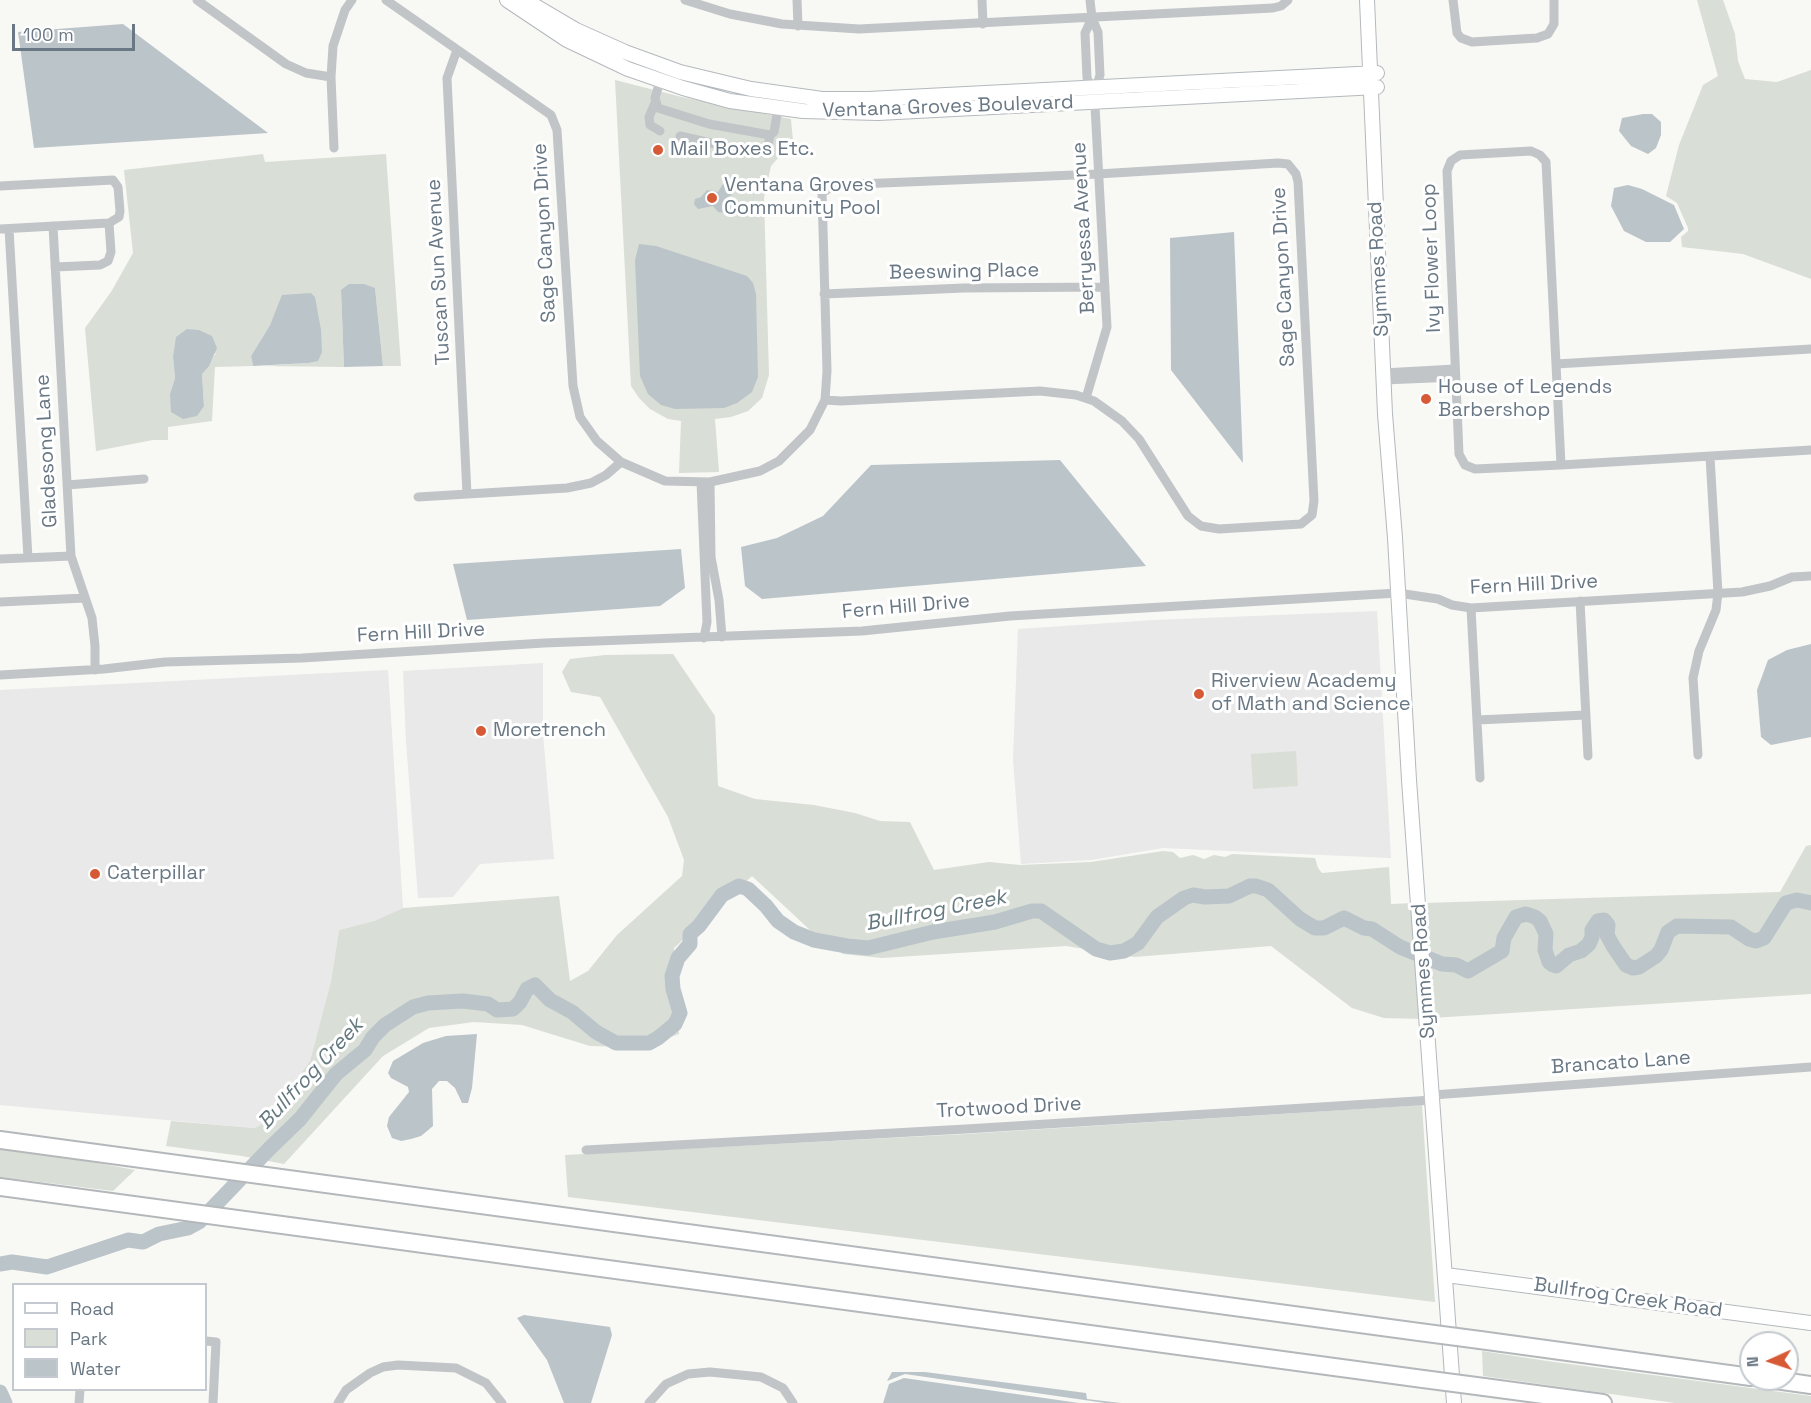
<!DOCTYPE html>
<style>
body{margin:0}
#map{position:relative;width:1811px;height:1403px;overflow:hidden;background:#f8f8f5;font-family:"Space Grotesk",sans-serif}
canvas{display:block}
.legend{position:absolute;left:12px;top:1283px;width:195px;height:108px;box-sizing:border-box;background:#fff;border:2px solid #c3c9ce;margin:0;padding:8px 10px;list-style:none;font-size:18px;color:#697884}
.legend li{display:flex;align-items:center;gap:12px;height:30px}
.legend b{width:30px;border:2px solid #c3c9ce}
.north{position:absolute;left:1739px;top:1331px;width:60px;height:60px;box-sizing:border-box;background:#fff;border:2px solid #c3c9ce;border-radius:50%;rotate:267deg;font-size:16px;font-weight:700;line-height:24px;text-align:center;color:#697884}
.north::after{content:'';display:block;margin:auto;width:21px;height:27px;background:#d75a36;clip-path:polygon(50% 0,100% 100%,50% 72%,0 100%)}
.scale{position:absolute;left:12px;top:24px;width:123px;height:27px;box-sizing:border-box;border:3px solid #697884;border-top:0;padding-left:8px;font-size:18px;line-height:21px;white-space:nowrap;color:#697884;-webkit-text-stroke:4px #fff;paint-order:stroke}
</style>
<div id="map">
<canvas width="1811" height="1403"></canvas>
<ul class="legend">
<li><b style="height:8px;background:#fff"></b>Road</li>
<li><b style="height:16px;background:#d9ded6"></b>Park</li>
<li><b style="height:16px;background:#bbc4c9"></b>Water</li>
</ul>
<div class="north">N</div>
<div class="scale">100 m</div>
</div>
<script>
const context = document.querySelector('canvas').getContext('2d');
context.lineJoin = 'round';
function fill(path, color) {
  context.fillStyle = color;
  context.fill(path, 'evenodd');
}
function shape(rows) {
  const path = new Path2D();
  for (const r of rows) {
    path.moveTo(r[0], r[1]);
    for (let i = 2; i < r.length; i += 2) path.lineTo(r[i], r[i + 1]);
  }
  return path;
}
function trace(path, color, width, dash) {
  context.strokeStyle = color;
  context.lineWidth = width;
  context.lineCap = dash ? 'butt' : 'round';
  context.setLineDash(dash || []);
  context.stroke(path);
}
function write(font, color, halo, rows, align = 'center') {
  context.font = font + ' "Space Grotesk",sans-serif';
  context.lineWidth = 6;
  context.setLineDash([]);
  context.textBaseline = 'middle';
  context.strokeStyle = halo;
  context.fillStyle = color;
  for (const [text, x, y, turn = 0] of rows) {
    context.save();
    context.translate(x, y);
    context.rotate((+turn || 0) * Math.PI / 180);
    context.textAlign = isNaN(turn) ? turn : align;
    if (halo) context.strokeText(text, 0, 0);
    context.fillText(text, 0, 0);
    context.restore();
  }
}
const built = shape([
 [1377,611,1391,858,1163,848,1091,860,1021,864,1013,759,1018,629,1155,620],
 [543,663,543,735,554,859,480,864,453,897,418,898,406,741,403,671],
 [388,670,403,908,374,921,339,930,331,981,310,1061,281,1101,260,1125,255,1128,0,1105,0,690]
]);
const green = shape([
 [1697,0,1723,0,1735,34,1738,61,1745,79,1777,82,1811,70,1811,279,1743,254,1682,247,1681,237,1688,231,1688,228,1677,203,1666,196,1679,145,1703,85,1718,76],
 [615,80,682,97,791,119,793,141,771,166,764,198,769,375,762,398,748,411,731,417,715,419,719,472,679,473,681,421,668,419,650,409,639,398,631,386],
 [263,154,265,162,386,154,401,366,383,366,375,288,341,290,344,367,263,366,308,363,283,295,270,325,251,356,253,366,215,367,212,421,168,427,168,440,153,440,96,451,85,328,111,292,133,253,124,170],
 [216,353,202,374,204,406,170,394,175,378,173,357],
 [673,654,715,716,718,786,755,799,814,805,855,813,880,821,910,822,934,870,989,862,1020,865,1091,862,1163,851,1173,852,1180,858,1193,855,1204,859,1214,855,1225,857,1232,854,1315,858,1318,868,1322,873,1389,867,1391,904,1415,903,1423,1019,1384,1018,1352,1008,1271,946,1134,957,1066,946,882,958,843,954,810,930,752,876,674,948,679,1034,657,1042,632,1047,590,1046,522,1025,474,1022,429,1028,383,1056,284,1164,242,1156,166,1146,171,1121,255,1128,260,1125,281,1101,310,1061,331,981,339,930,374,921,403,908,559,896,570,981,588,971,617,935,682,876,684,860,668,817,600,697,571,692,562,672,570,659,605,655],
 [1296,751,1298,786,1253,789,1251,754],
 [1811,845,1811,994,1432,1018,1424,903,1780,892,1806,846],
 [1422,1105,1435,1302,568,1197,565,1155,966,1134],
 [0,1149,87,1161,135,1170,113,1191,0,1177],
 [1482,1351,1547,1361,1811,1396,1811,1403,1675,1403,1483,1376]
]);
const water = shape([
 [123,24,268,133,34,148,18,32],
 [1643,114,1652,114,1661,122,1661,135,1656,148,1648,154,1631,146,1619,131,1622,118],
 [729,183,733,185,735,189,733,194,726,198,728,210,725,213,718,212,713,206,698,209,694,204,695,199,701,197,707,190,718,192,723,184],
 [1628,185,1642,189,1674,205,1684,229,1670,242,1646,242,1624,231,1611,206,1614,188],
 [1234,232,1243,463,1171,370,1170,238],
 [639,244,656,246,747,276,753,283,756,294,758,377,752,392,737,403,724,408,675,409,661,405,648,394,640,376,635,260],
 [349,284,364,284,375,288,383,366,344,367,341,290],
 [311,293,315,297,321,330,322,352,318,361,308,363,253,366,251,356,270,325,282,295],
 [187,329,199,330,212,336,217,348,209,366,202,374,204,406,197,416,183,419,171,412,170,394,175,378,173,357,176,337],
 [1060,460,1146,566,762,599,745,586,741,547,777,538,823,516,871,465],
 [681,549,685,588,660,606,467,620,453,564],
 [1811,644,1811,737,1771,745,1761,737,1757,690,1768,660,1787,650],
 [477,1034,472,1088,468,1103,462,1103,455,1088,447,1081,439,1081,432,1089,433,1126,421,1136,411,1139,401,1141,392,1138,387,1126,389,1117,409,1092,408,1087,391,1078,388,1073,393,1061,423,1043,446,1036],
 [524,1315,610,1327,612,1335,591,1403,564,1403,547,1360,517,1318],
 [892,1372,925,1372,1086,1393,1087,1399,1121,1403,1105,1403,905,1374,887,1381],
 [904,1378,1079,1403,883,1403,889,1384]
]);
const river = shape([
 [0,1264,12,1262,47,1267,128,1240,143,1242,159,1234,188,1228,199,1222,269,1149,300,1119,336,1074,365,1050,373,1037,385,1025,413,1007,428,1003,463,1001,488,1004,497,1010,513,1009,520,1002,527,989,535,985,550,1000,572,1012,596,1032,616,1043,649,1043,658,1038,675,1024,680,1013,673,989,672,976,678,958,690,944,690,934,699,926,722,895,739,886,748,889,766,906,778,921,794,932,814,940,847,946,868,948,933,932,995,922,1032,911,1041,911,1096,949,1110,953,1124,951,1138,943,1157,917,1184,898,1193,895,1205,897,1229,896,1250,886,1256,886,1268,890,1300,919,1315,928,1324,928,1344,918,1364,928,1372,929,1400,947,1442,964,1456,965,1468,971,1502,951,1504,938,1516,917,1526,914,1535,917,1540,921,1546,934,1545,950,1549,962,1553,965,1556,966,1569,955,1581,951,1589,944,1592,937,1592,930,1598,921,1604,920,1608,925,1607,935,1613,946,1626,965,1633,968,1639,967,1656,956,1661,950,1668,932,1677,926,1731,927,1749,939,1756,941,1764,938,1786,903,1797,900,1811,903],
 [0,1392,5,1403]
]);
const street = shape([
 [197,0,286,64,306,73,331,77],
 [386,0,551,115,557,130,573,386,580,417,597,441,621,462,665,481,710,482,760,471,779,461,810,430,825,400,827,371,822,193,835,185,1098,174,1278,163,1288,164,1296,174,1298,182,1314,501,1312,515,1301,524,1219,529,1201,526,1188,516,1139,439,1122,421,1094,401,1076,395,1040,391,841,401,825,400],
 [685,0,730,14,782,24,859,29,1273,8,1281,6,1288,0],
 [797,0,798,26],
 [982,0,983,24],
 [1090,0,1092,18,1098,32,1100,75,1097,85,1094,88],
 [1453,0,1457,33,1461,38,1472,42,1537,38,1548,34,1554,24,1554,0],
 [457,50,447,78,467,494],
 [660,81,655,98,658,108,709,124,770,135,774,132,778,109],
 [655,103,649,117,650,125,660,131],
 [680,136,755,153,767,151,770,135],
 [334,148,331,77,333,46,345,10,352,0],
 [1531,151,1540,155,1546,162,1561,465,1475,469,1465,465,1459,454,1447,171,1451,161,1460,155,1531,151],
 [0,186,113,180,118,187,120,211,119,217,109,223,0,229],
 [53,226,71,556,92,618,95,646,95,670],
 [9,229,28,558],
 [55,267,100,265,108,261,111,252,109,223],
 [824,294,964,288,1105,287],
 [1556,364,1811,349],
 [1383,373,1455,369],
 [1384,380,1455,377],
 [1086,398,1107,327,1094,88,1090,85,1087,78,1085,33,1092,18],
 [1561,465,1811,450],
 [701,482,707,622,704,638],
 [710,482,711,557,719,600,722,637],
 [67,485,144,479],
 [418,497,567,488,591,483,606,475,621,462],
 [0,559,71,556],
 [1580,601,1588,756],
 [0,602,85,598],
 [1471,608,1480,778],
 [0,675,104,669,165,662,302,658,544,643,862,631,1010,616,1398,593,1438,599,1452,605,1471,608,1742,592,1770,586,1792,577,1811,576],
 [1477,720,1586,715],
 [1698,755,1693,678,1699,651,1716,610,1718,593,1710,457],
 [1433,1095,1811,1067],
 [586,1150,966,1129,1433,1100],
 [206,1341,216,1342,213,1403],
 [79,1403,80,1390],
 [338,1403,346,1390,370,1373,383,1367,398,1365,456,1368,486,1383,502,1403],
 [649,1403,666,1384,688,1374,710,1372,761,1377,783,1388,793,1403]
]);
const secondary = shape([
 [507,0,567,40,628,69,683,88,730,101,803,111,878,113,1377,87],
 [525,0,576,30,625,52,680,72,751,89,822,99,868,99,1377,73],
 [1367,0,1385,414,1395,538,1409,780,1454,1403],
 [1446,1275,1811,1323]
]);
const highway = shape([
 [0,1140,1419,1332],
 [0,1187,1423,1379],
 [1480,1340,1751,1377],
 [1768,1379,1811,1385],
 [1484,1387,1603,1403]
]);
const highwayBridge = shape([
 [1419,1332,1480,1340],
 [1423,1379,1484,1387]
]);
const markers = [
 [658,150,6,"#d75a36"],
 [712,198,6,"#d75a36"],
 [1426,399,6,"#d75a36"],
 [1199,694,6,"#d75a36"],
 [481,731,6,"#d75a36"],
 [95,874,6,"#d75a36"]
];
const streetNames = [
 ["Ventana Groves Boulevard",948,107,-2],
 ["Berryessa Avenue",1084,228,-93],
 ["Sage Canyon Drive",545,233,-93],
 ["Ivy Flower Loop",1432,258,-92],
 ["Symmes Road",1379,269,-93],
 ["Tuscan Sun Avenue",439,272,-93],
 ["Beeswing Place",964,272,-1],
 ["Sage Canyon Drive",1284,277,-93],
 ["Gladesong Lane",47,451,-93],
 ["Fern Hill Drive",1534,585,-3],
 ["Fern Hill Drive",906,607,-5],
 ["Fern Hill Drive",421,633,-3],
 ["Symmes Road",1424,971,-94],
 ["Brancato Lane",1621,1063,-4],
 ["Trotwood Drive",1009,1108,-3],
 ["Bullfrog Creek Road",1628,1298,8]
];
const poiNames = [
 ["Mail Boxes Etc.",670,150],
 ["Ventana Groves",724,186],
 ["Community Pool",724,209],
 ["House of Legends",1438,388],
 ["Barbershop",1438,411],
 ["Riverview Academy",1211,682],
 ["of Math and Science",1211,705],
 ["Moretrench",493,731],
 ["Caterpillar",107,874]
];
const waterNames = [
 ["Bullfrog Creek",936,911,-11],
 ["Bullfrog Creek",311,1074,-47]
];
fill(built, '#e8e9e8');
fill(green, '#d9ded6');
fill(water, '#bbc4c9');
trace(river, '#bbc4c9', 15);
trace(secondary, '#b4b9bd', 16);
trace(highway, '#b4b8bb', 20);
trace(street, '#c1c5c8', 9);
trace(secondary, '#fff', 14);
trace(highway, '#fff', 16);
trace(highwayBridge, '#b4b8bb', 20, []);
trace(highwayBridge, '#fff', 16);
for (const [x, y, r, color] of markers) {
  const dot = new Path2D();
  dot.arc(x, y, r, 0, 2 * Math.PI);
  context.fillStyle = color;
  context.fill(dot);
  trace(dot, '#fff', 2);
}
write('20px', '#697884', '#fff', streetNames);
write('20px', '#697884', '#fff', poiNames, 'left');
write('italic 21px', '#64787f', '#fff', waterNames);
</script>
